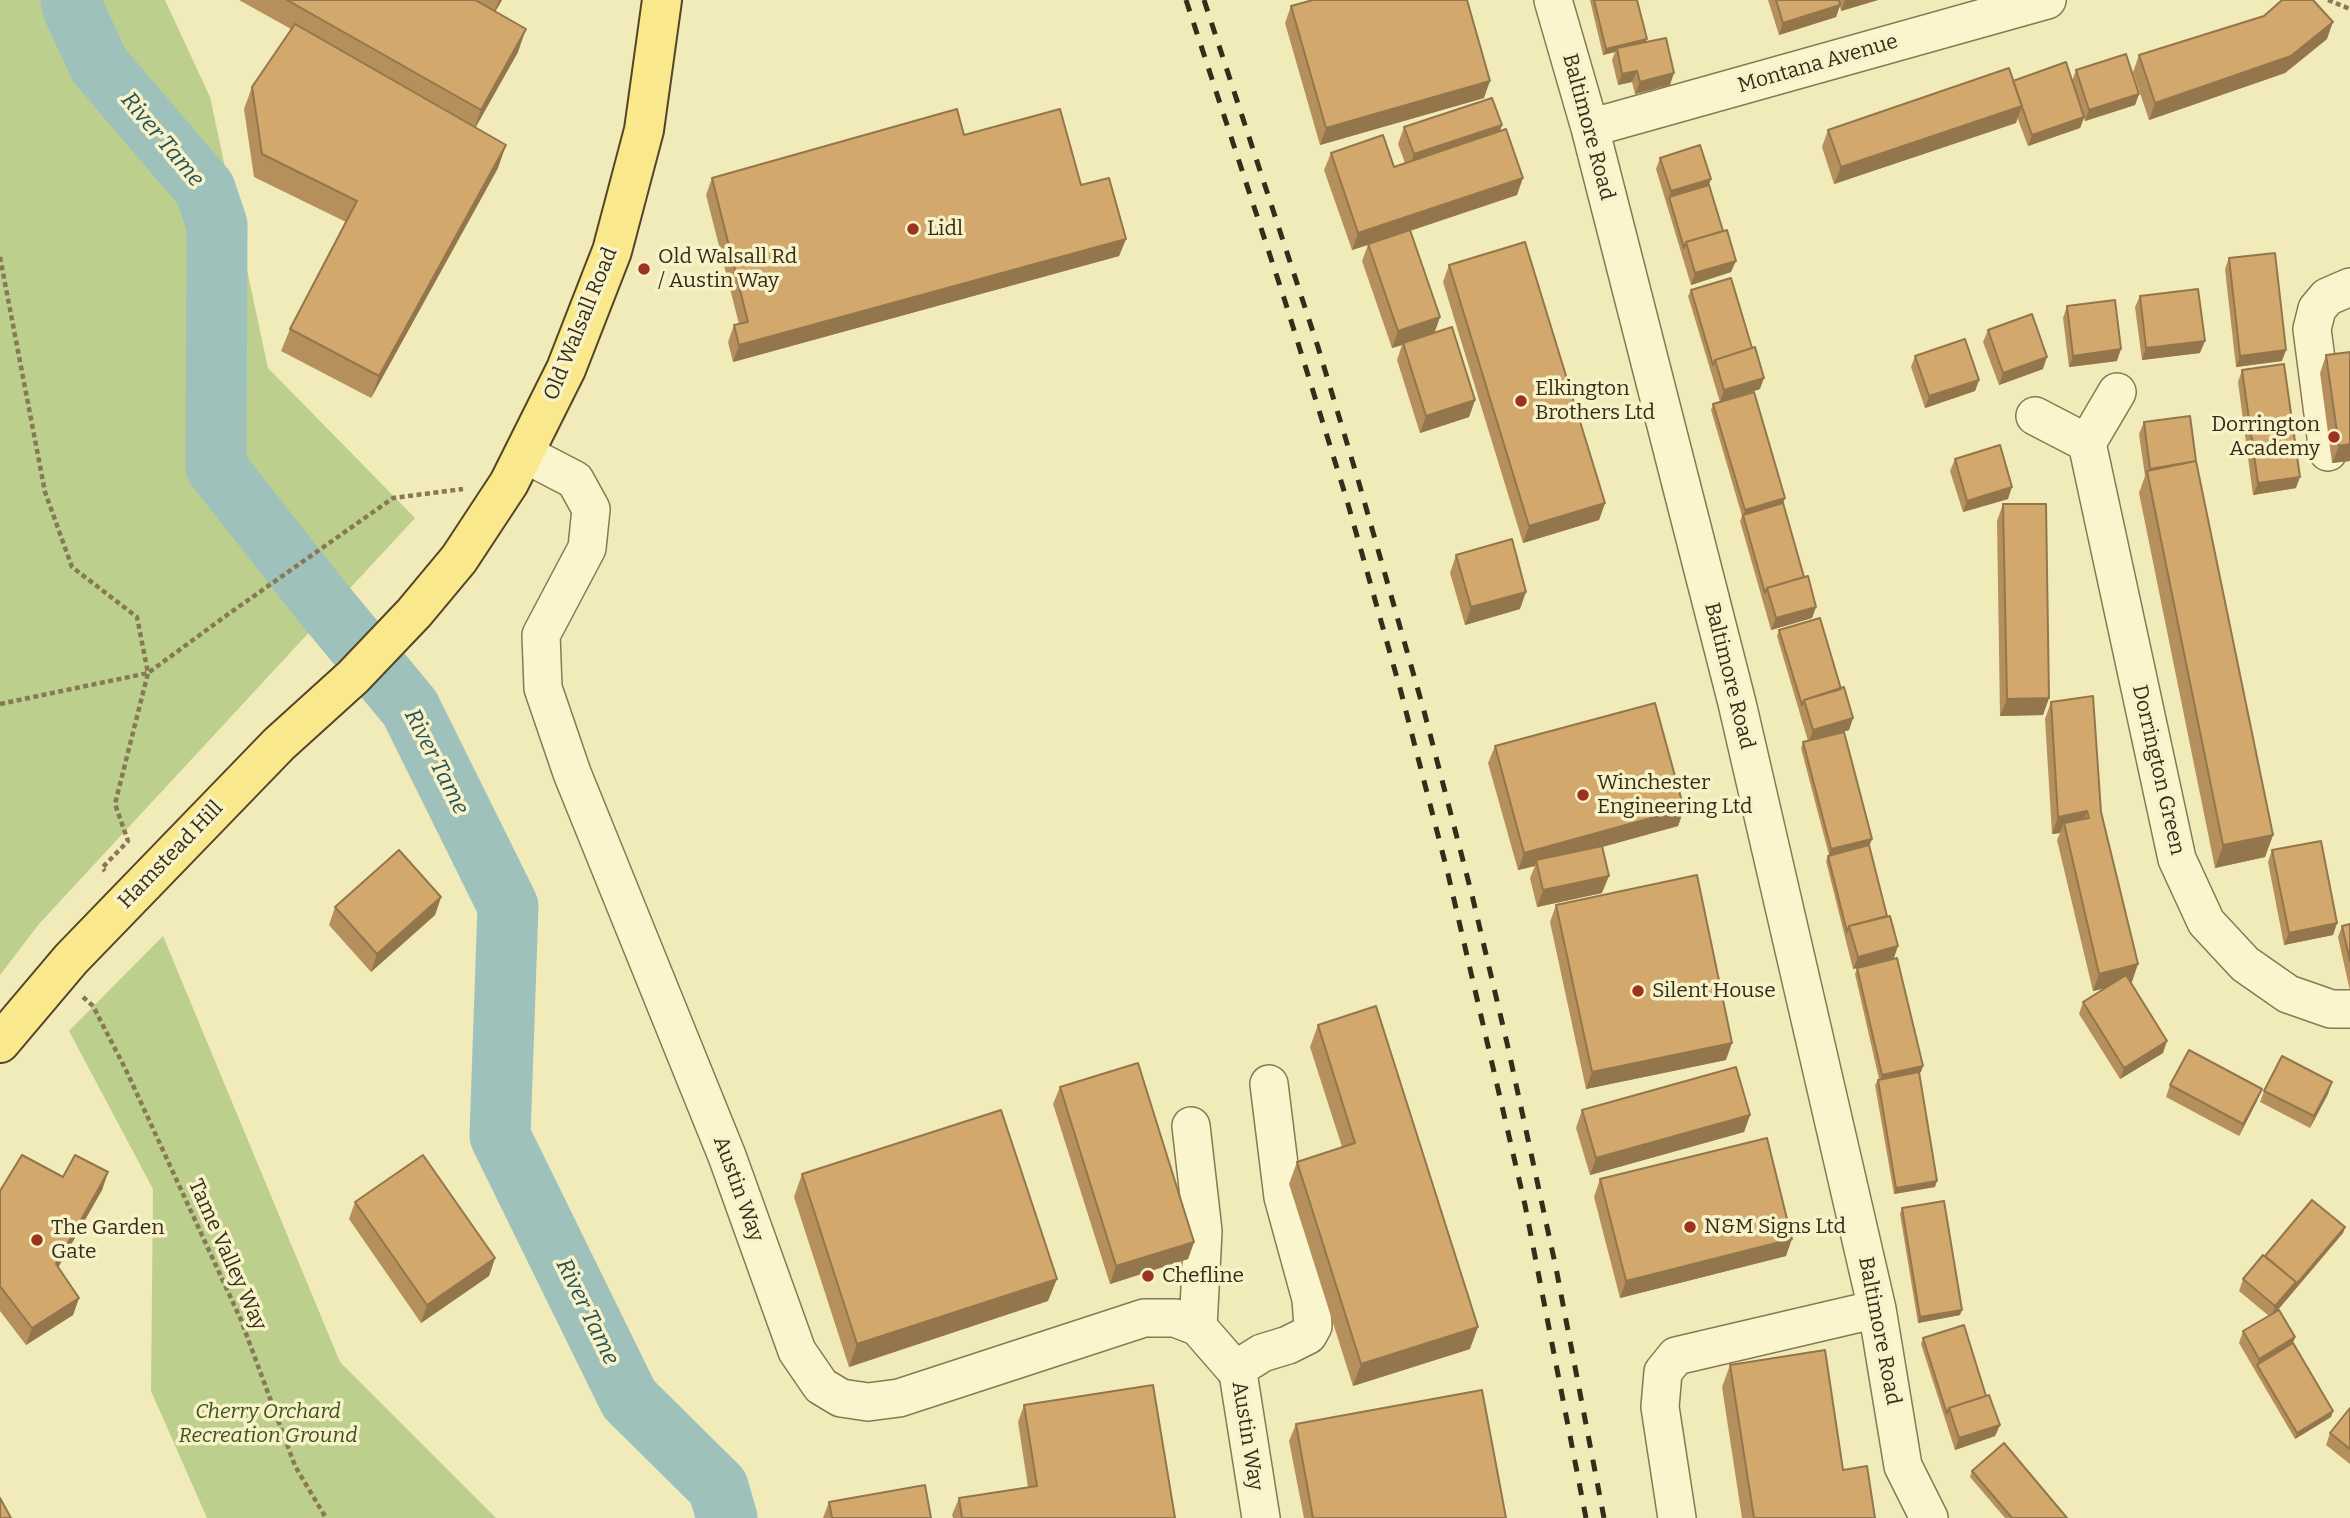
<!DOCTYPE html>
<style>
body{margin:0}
canvas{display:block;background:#f1eab9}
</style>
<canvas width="2350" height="1518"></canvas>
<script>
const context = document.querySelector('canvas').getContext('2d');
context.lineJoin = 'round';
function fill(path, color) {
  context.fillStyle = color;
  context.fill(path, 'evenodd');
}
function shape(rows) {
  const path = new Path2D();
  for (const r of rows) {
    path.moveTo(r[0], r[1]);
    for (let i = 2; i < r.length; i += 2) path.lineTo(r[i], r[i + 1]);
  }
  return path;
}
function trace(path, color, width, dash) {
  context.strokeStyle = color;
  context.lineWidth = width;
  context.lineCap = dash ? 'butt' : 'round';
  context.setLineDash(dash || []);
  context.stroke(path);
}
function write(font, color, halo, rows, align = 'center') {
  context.font = font + ' Bitter,serif';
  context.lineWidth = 7;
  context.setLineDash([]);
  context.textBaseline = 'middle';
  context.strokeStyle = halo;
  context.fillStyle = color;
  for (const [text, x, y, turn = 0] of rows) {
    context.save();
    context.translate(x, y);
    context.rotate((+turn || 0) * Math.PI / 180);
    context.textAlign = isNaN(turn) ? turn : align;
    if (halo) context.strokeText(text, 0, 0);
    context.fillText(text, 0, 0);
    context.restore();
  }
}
const green = shape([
 [0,0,165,0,210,97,268,368,415,518,39,924,0,975],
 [163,936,340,1362,496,1518,207,1518,151,1391,153,1189,69,1031]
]);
const river = shape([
 [71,0,74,11,99,65,205,189,217,225,216,467,323,603,410,708,508,906,500,1136,629,1399,718,1487,727,1518]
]);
const path = shape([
 [2328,0,2350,9],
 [0,257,45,492,72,567,137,617,148,673,115,804,128,841,102,868,105,871],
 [0,704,148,673,227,615,393,498,463,489],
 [83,997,93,1006,126,1070,241,1320,295,1466,326,1518]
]);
const minor = shape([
 [1553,0,1590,128,1737,703,1877,1309,1903,1466,1929,1518],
 [1590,128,2047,0],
 [2117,392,2087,443,2177,859,2206,922,2245,964,2288,994,2331,1009,2350,1009],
 [2035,416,2087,443],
 [2328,452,2312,329,2317,309,2327,297,2350,287],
 [525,454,575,480,591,509,587,548,541,635,543,688,572,773,727,1156,797,1351,821,1386,841,1398,868,1402,899,1398,1144,1318,1175,1318,1198,1327,1238,1373,1261,1518],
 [1191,1126,1203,1231,1198,1327],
 [1235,1370,1262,1353,1288,1345,1308,1335,1313,1326,1311,1299,1283,1197,1269,1084],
 [1677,1518,1660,1407,1663,1372,1676,1356,1877,1309]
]);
const major = shape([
 [0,1043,71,959,279,744,353,677,414,613,459,559,509,483,566,369,612,251,644,130,662,0]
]);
const rail = shape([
 [1186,0,1284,298,1346,497,1401,692,1448,874,1525,1205,1586,1518],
 [1204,0,1318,347,1359,483,1424,711,1472,895,1507,1043,1556,1268,1604,1518]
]);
const wall = shape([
 [239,0,502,0,495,12,518,52,475,128,498,168,371,398,281,351,290,329,346,222,254,177,244,109,252,87,291,29],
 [1590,0,1637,0,1645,42,1670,85,1635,94,1632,82,1618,85,1612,60,1615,52,1603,55],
 [1768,0,1878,0,1841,11,1840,6,1836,17,1779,35],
 [1291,6,1484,98,1320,145,1285,23],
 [2327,39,2285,73,2149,120,2133,72,2139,55],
 [2076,70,2139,94,2135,105,2085,121,2084,118,2080,128,2028,146,2017,117,2016,123,1834,184,1822,147,1828,130,2013,81,2072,81],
 [1502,125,1499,132,1517,195,1410,231,1440,317,1434,333,1475,400,1469,417,1420,433,1397,360,1402,345,1392,348,1362,261,1368,245,1352,250,1324,170,1331,153,1394,167,1405,163,1398,144,1404,127],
 [964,135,1081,185,1126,239,1119,256,733,362,728,342,734,325,739,324,706,195,712,178],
 [1660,158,1709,185,1731,272,1691,285,1656,169],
 [2229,258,2282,361,2236,367,2225,269],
 [1449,265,1605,503,1599,520,1523,543,1443,282],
 [1691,290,1752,348,1760,389,1720,402,1688,296],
 [2140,296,2200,353,2142,360,2135,307],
 [2067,306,2117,361,2069,367,2063,318],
 [1988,330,2043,369,1999,385,1983,342],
 [2326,355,2350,461,2332,463,2320,373],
 [1915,356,1979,380,1975,391,1925,408,1911,367],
 [2242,370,2296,488,2253,495,2238,382],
 [1713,404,1785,498,1783,504,1804,577,1816,607,1812,618,1771,630,1740,521,1742,516,1711,410],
 [2144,422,2196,461,2273,835,2265,857,2215,868,2139,493,2145,476,2139,434],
 [1955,459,2008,499,1963,512,1950,471],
 [2003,504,2049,698,2043,715,2000,716,1997,521],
 [1456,555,1520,609,1465,625,1450,573],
 [1779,630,1841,689,1853,718,1849,730,1829,736,1872,839,1870,844,1829,855,1801,748,1803,742,1808,741,1777,636],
 [2051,702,2101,812,2132,982,2130,982,2163,1053,2120,1079,2079,1014,2083,1002,2105,988,2093,991,2057,840,2060,833,2052,834,2045,719],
 [1495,746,1684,809,1678,826,1602,847,1602,893,1537,907,1530,878,1535,866,1518,870,1488,763],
 [2272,850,2337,923,2333,935,2284,945,2268,862],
 [1828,856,1894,958,1858,967,1921,1072,1917,1072,1935,1187,1894,1194,1875,1085,1878,1080,1879,1079,1855,974,1857,968,1853,969,1826,861],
 [441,897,435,915,371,972,329,925,335,907],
 [1556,905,1726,1060,1586,1089,1550,922],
 [2350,924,2350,991,2338,937,2342,926],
 [1318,1025,1470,1349,1353,1386,1289,1184,1297,1162,1342,1147,1310,1047],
 [2332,1082,2328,1094,2310,1128,2260,1102,2264,1091],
 [2170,1085,2257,1101,2239,1136,2166,1097],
 [1060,1087,1194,1242,1188,1259,1110,1284,1053,1104],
 [1582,1110,1750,1115,1744,1132,1590,1175,1576,1128],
 [108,1172,102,1190,58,1267,79,1298,73,1315,26,1345,0,1311,0,1191],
 [802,1174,1048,1301,849,1367,794,1197],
 [1600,1179,1786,1256,1620,1298,1594,1197],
 [355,1202,495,1258,489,1276,421,1323,349,1219],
 [1902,1208,1960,1315,1918,1323,1900,1214],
 [2345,1227,2343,1233,2276,1312,2295,1337,2293,1343,2333,1411,2331,1417,2295,1439,2239,1343,2243,1331,2269,1316,2239,1291,2243,1279,2265,1256],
 [1923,1338,1986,1396,2000,1425,1995,1436,1955,1450,1921,1344],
 [1730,1365,1843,1470,1875,1518,1742,1518,1722,1387],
 [1024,1405,1175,1518,953,1518,952,1515,959,1498,1028,1487,1018,1422],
 [2350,1408,2350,1464,2326,1445,2330,1433],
 [1296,1424,1506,1518,1304,1518,1289,1441],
 [1972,1471,2067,1518,2005,1518,1970,1477],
 [829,1502,931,1518,823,1518]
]);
const shadedWall = shape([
 [499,0,502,0,492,17],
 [1845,0,1878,0,1841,11],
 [1840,5,1836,17,1779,35,1783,23],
 [2333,22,2327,39,2285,73,2149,120,2155,103],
 [526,29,518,52,473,132,481,110],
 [1647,39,1644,45,1617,48,1615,52,1603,55,1606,49],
 [1637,71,1632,82,1618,85,1622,74],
 [1674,73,1670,85,1635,94,1640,82],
 [1490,81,1484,98,1320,145,1326,128],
 [2139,94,2135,105,2085,121,2089,110],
 [2022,106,2016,123,1834,184,1841,167],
 [2084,117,2080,128,2028,146,2032,135],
 [1502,125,1496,142,1407,171,1414,154],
 [506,145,498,168,371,398,379,376],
 [1523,178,1517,195,1352,250,1358,233],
 [1711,179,1707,191,1669,197,1671,191],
 [1126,239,1119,256,733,362,739,345],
 [1736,261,1731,272,1691,285,1695,273],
 [1440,317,1434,334,1403,343,1402,345,1392,348,1398,331],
 [2205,341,2200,353,2142,360,2146,348],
 [2121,349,2117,361,2069,367,2073,356],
 [2286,350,2282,361,2236,367,2240,356],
 [2047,357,2043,369,1999,385,2003,373],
 [1764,378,1760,389,1720,402,1724,390],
 [1979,380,1975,391,1925,408,1929,396],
 [1475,400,1469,417,1420,433,1426,416],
 [2350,444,2350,461,2332,463,2339,446],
 [2300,477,2296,488,2253,495,2258,483],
 [2012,487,2008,499,1963,512,1967,501],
 [1785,498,1783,504,1743,516,1745,510],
 [1605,503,1599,520,1523,543,1529,526],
 [1526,592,1520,609,1465,625,1471,607],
 [1816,607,1812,618,1771,630,1776,618],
 [2049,698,2043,715,2000,716,2007,699],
 [1853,718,1849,730,1809,742,1813,730],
 [1684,809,1678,826,1537,865,1536,860,1535,866,1518,870,1524,853],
 [2087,811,2081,828,2064,823,2060,833,2052,834,2058,817],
 [2273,835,2265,857,2215,868,2223,845],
 [1872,839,1870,844,1829,855,1831,849],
 [1609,876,1602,893,1537,907,1543,890],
 [441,897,435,915,371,972,377,954],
 [2337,923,2333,935,2284,945,2289,933],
 [1898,946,1894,958,1853,969,1858,957],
 [2138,964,2132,982,2093,991,2099,974],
 [2167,1041,2163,1053,2120,1079,2124,1068],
 [1732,1043,1726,1060,1586,1089,1592,1072],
 [1923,1066,1921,1072,1880,1081,1882,1075],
 [2332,1082,2328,1094,2310,1128,2314,1116],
 [2262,1089,2257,1101,2239,1136,2243,1124],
 [1750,1115,1744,1132,1590,1175,1596,1158],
 [108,1172,102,1190,50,1282,56,1264],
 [1937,1181,1935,1187,1894,1194,1896,1188],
 [2345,1227,2343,1233,2271,1318,2275,1306],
 [1792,1239,1786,1256,1620,1298,1626,1281],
 [1194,1242,1188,1259,1110,1284,1116,1266],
 [495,1258,489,1276,421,1323,427,1305],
 [1057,1279,1048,1301,849,1367,857,1344],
 [79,1298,73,1315,26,1345,32,1328],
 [1962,1310,1960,1315,1918,1323,1920,1317],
 [1478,1327,1470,1349,1353,1386,1361,1364],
 [2295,1337,2291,1348,2257,1365,2259,1359],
 [2333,1411,2331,1417,2295,1439,2297,1433],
 [2000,1425,1995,1436,1955,1450,1959,1438]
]);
const building = shape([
 [287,0,475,0,526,29,481,110,287,0],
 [1313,0,1467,0,1490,81,1326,128,1291,6,1313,0],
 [1594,0,1637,0,1647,39,1606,49,1594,0],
 [1776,0,1839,0,1840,5,1783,23,1776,0],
 [2282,0,2313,0,2333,22,2291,56,2155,103,2139,55,2264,16,2282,0],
 [295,24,506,145,379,376,290,329,357,201,262,154,252,87,295,24],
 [1666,38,1674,73,1640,82,1637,71,1622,74,1617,48,1666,38],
 [2126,54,2139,94,2089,110,2076,70,2126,54],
 [2066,62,2084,117,2032,135,2013,81,2066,62],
 [2009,68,2022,106,1841,167,1828,130,2009,68],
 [1492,98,1502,125,1414,154,1404,127,1492,98],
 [957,109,964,135,1060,109,1081,185,1109,178,1126,239,739,345,734,325,748,322,712,178,957,109],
 [1506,129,1523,178,1358,233,1331,153,1383,135,1394,167,1506,129],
 [1700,145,1711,179,1671,191,1660,158,1700,145],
 [1709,185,1723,231,1686,242,1684,248,1669,197,1709,185],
 [1410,230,1440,317,1398,331,1368,244,1410,230],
 [1727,230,1736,261,1695,273,1686,242,1727,230],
 [1525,242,1605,503,1529,526,1449,265,1525,242],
 [2275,253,2286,350,2240,356,2229,258,2275,253],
 [1731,278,1752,348,1715,360,1713,365,1691,290,1731,278],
 [2198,289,2205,341,2146,348,2140,296,2198,289],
 [2115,300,2121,349,2073,356,2067,306,2115,300],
 [2032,314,2047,357,2003,373,1988,330,2032,314],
 [1452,327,1475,400,1426,416,1403,343,1452,327],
 [1965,339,1979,380,1929,396,1915,356,1965,339],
 [1755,347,1764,378,1724,390,1715,360,1755,347],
 [2350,352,2350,444,2339,446,2326,355,2350,352],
 [2284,364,2300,477,2258,483,2242,370,2284,364],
 [1754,392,1785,498,1745,510,1713,404,1754,392],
 [2190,416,2196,461,2150,469,2144,422,2190,416],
 [2000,445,2012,487,1967,501,1955,459,2000,445],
 [2196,461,2273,835,2223,845,2147,471,2196,461],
 [1783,503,1804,577,1767,588,1765,593,1743,515,1783,503],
 [2003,504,2046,504,2049,698,2007,699,2003,504],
 [1512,539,1526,592,1471,607,1456,555,1512,539],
 [1808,576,1816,607,1776,618,1767,588,1808,576],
 [1820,618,1841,689,1804,700,1802,705,1779,630,1820,618],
 [1844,687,1853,718,1813,730,1804,700,1844,687],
 [2093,696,2101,812,2138,964,2099,974,2064,823,2089,818,2087,811,2058,817,2051,702,2093,696],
 [1655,703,1684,809,1524,853,1495,746,1655,703],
 [1844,732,1872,839,1831,849,1803,742,1844,732],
 [2321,841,2337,923,2289,933,2272,850,2321,841],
 [1869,845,1887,916,1849,926,1847,932,1828,856,1869,845],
 [1602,846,1609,876,1543,890,1536,860,1602,846],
 [399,850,441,897,377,954,335,907,399,850],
 [1697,875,1732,1043,1592,1072,1556,905,1697,875],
 [1890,916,1898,946,1858,957,1849,926,1890,916],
 [2350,924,2350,961,2342,926,2350,924],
 [1897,958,1923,1066,1882,1075,1857,968,1897,958],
 [2126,975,2167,1041,2124,1068,2083,1002,2126,975],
 [1376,1006,1478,1327,1361,1364,1297,1162,1355,1143,1318,1025,1376,1006],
 [2189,1050,2262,1089,2243,1124,2170,1085,2189,1050],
 [2282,1056,2332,1082,2314,1116,2264,1091,2282,1056],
 [1138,1063,1194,1242,1116,1266,1060,1087,1138,1063],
 [1736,1067,1750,1115,1596,1158,1582,1110,1736,1067],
 [1919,1072,1937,1181,1896,1188,1878,1080,1919,1072],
 [1001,1110,1057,1279,857,1344,802,1174,1001,1110],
 [1767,1138,1792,1239,1626,1281,1600,1179,1767,1138],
 [22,1155,63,1177,75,1155,108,1172,56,1264,79,1298,32,1328,0,1286,0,1191,22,1155],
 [423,1155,495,1258,427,1305,355,1202,423,1155],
 [2312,1200,2345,1227,2294,1287,2296,1282,2265,1256,2312,1200],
 [1944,1201,1962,1310,1920,1317,1902,1208,1944,1201],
 [2263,1255,2296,1282,2275,1306,2243,1279,2263,1255],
 [2279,1310,2295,1337,2259,1359,2243,1331,2279,1310],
 [1964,1325,1986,1396,1949,1408,1947,1414,1923,1338,1964,1325],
 [2293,1343,2333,1411,2297,1433,2257,1365,2293,1343],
 [1825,1350,1843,1470,1867,1466,1875,1518,1754,1518,1730,1365,1825,1350],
 [1153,1385,1175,1518,962,1518,959,1498,1037,1486,1024,1405,1153,1385],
 [1482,1390,1506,1518,1313,1518,1296,1424,1482,1390],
 [1989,1395,2000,1425,1959,1438,1949,1408,1989,1395],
 [2350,1408,2350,1449,2330,1433,2350,1408],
 [2004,1443,2067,1518,2012,1518,1972,1471,2004,1443],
 [925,1485,931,1518,832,1518,829,1502,925,1485],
 [0,1498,11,1518,0,1518,0,1498]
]);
const markers = [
 [913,229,7,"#9c331f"],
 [644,269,7,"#9c331f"],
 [1521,401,7,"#9c331f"],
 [2334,437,7,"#9c331f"],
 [1583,795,7,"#9c331f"],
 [1638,991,7,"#9c331f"],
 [1690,1227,7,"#9c331f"],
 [37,1240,7,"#9c331f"],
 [1148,1276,7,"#9c331f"]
];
const streetNames = [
 ["Montana Avenue",1818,64,-16],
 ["Baltimore Road",1588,127,75],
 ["Old Walsall Road",581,324,-68],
 ["Baltimore Road",1729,676,76],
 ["Dorrington Green",2158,770,77],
 ["Hamstead Hill",171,855,-46],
 ["Austin Way",738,1189,70],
 ["Tame Valley Way",227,1255,66],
 ["Baltimore Road",1879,1331,79],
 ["Austin Way",1247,1436,81]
];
const poiNames = [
 ["Lidl",927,229],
 ["Old Walsall Rd",658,257],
 ["/ Austin Way",658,281],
 ["Elkington",1535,389],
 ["Brothers Ltd",1535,413],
 ["Dorrington",2320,425,"right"],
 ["Academy",2320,449,"right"],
 ["Winchester",1597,783],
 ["Engineering Ltd",1597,807],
 ["Silent House",1652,991],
 ["N&M Signs Ltd",1704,1227],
 ["The Garden",51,1228],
 ["Gate",51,1252],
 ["Chefline",1162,1276]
];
const parkNames = [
 ["Cherry Orchard",268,1412],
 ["Recreation Ground",268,1436]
];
const waterNames = [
 ["River Tame",162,140,50],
 ["River Tame",436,762,63],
 ["River Tame",587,1312,64]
];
fill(green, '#bccf8d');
trace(river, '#9ec1bc', 61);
trace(minor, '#887853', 40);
trace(major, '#554528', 42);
trace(path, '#887853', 4.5, [5, 3.5]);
trace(minor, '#fbf5cd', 37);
trace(major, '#f9e98c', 38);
trace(rail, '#362c19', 5, [12, 12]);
fill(wall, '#b5905d');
fill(shadedWall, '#93764c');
fill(building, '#d2a86c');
trace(building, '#93764c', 2);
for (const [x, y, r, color] of markers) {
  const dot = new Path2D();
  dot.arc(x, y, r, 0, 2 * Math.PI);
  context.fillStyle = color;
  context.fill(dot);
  trace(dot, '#f8f2c9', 2.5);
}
write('21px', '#362c19', '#f8f2c9', streetNames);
write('21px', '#362c19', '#f8f2c9', poiNames, 'left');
write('italic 21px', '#3d541e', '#f8f2c9', parkNames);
write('italic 23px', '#275257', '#f8f2c9', waterNames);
</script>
